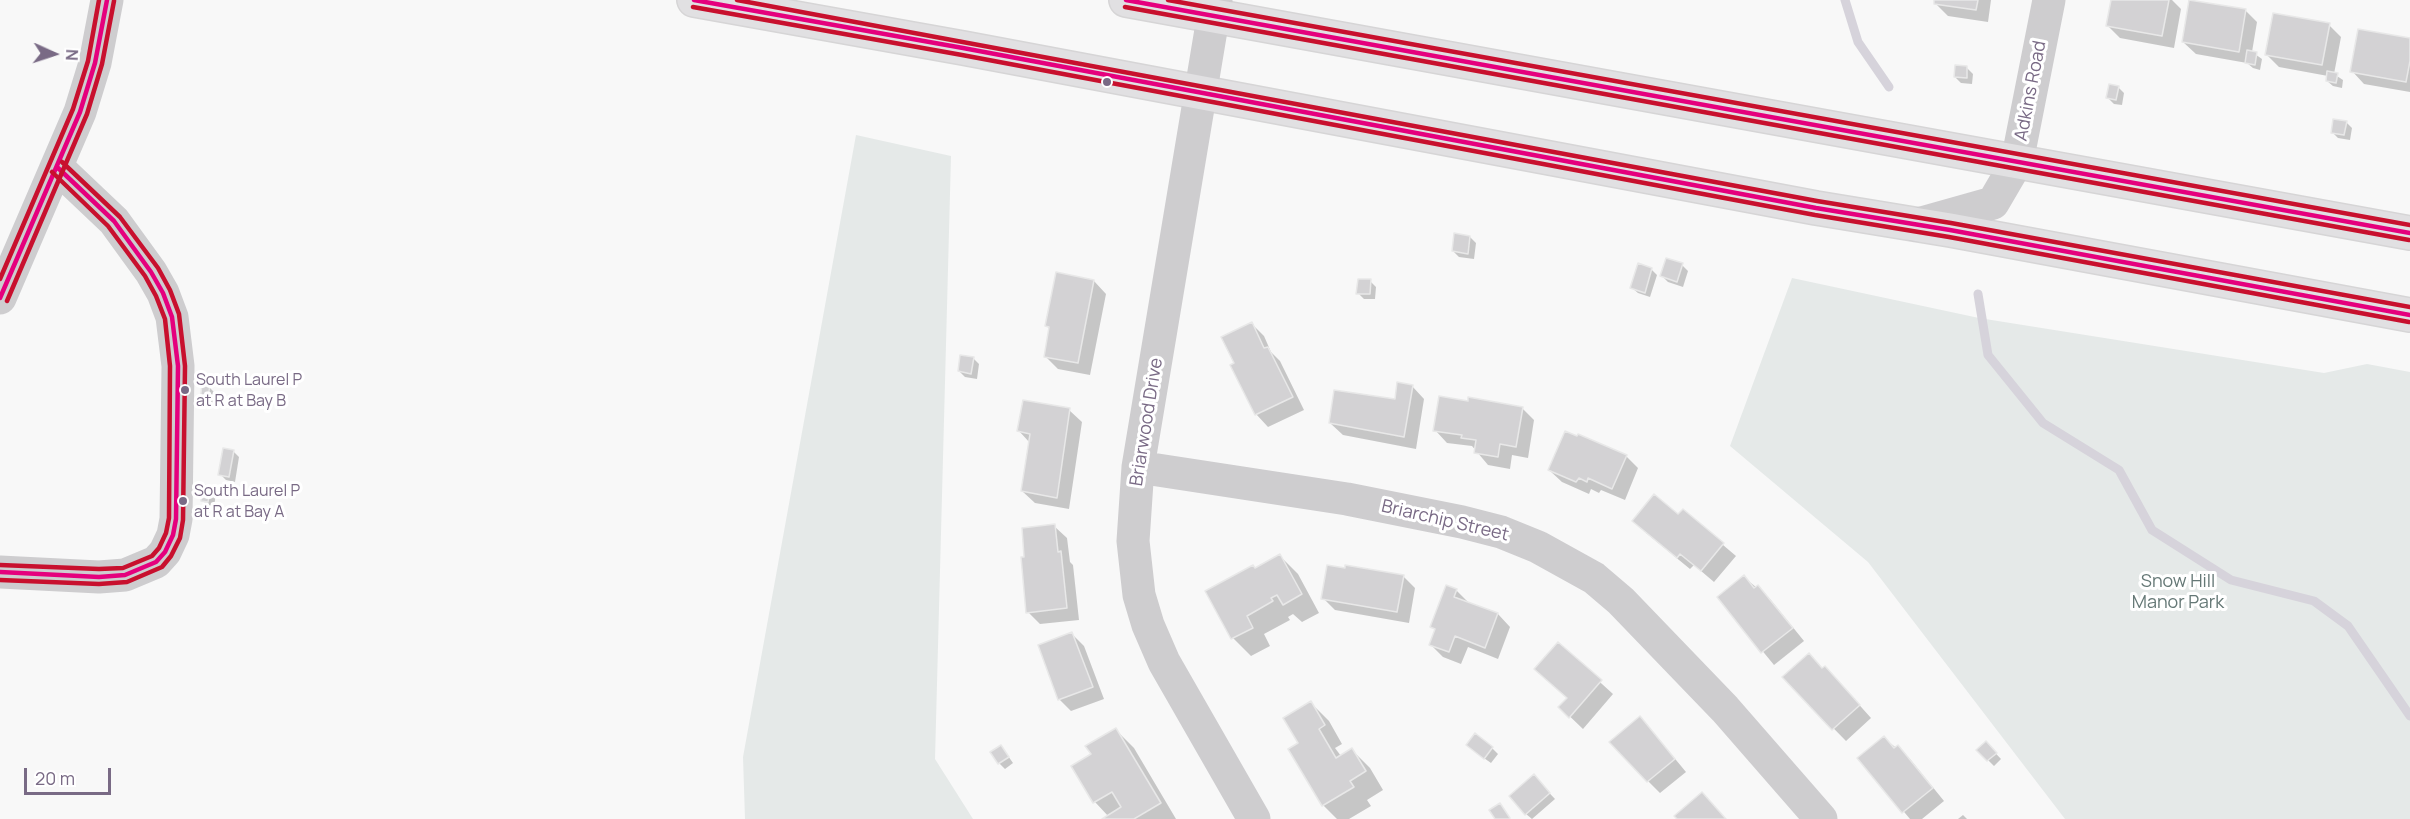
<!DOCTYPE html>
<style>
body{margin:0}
#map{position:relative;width:2410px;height:819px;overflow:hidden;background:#f8f8f8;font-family:Manrope,sans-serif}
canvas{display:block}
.north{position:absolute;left:24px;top:24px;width:60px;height:60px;-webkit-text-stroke:4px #fff;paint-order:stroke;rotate:93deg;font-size:16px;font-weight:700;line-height:24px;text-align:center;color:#796a85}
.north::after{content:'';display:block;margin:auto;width:21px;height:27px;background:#796a85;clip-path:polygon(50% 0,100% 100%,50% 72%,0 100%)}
.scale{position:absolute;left:24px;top:768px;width:87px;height:27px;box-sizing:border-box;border:3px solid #796a85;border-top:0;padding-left:8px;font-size:18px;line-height:21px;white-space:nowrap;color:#796a85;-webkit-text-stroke:4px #fff;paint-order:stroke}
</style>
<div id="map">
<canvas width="2410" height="819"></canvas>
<div class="north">N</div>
<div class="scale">20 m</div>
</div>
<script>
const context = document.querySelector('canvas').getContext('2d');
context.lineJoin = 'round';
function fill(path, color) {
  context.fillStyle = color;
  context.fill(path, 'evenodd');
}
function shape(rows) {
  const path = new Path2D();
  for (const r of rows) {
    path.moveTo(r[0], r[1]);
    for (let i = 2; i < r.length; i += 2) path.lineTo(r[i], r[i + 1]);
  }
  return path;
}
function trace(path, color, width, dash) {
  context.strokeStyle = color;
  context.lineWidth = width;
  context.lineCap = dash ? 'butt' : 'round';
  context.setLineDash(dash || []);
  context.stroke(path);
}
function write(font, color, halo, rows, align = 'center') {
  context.font = font + ' Manrope,sans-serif';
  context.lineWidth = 6;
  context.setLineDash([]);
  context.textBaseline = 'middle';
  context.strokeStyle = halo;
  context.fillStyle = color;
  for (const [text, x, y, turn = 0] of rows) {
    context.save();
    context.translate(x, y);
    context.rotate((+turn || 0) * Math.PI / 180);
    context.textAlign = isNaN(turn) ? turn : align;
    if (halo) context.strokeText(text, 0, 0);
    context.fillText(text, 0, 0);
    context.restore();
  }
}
const green = shape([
 [856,135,951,156,935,759,973,819,745,819,743,757],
 [1792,278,1979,318,2324,373,2367,364,2410,372,2410,819,2065,819,1868,562,1730,446]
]);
const shadow = shape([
 [1936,0,1991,0,1988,22,1948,16,1935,3],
 [2112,0,2172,0,2181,9,2174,48,2120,38,2108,26],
 [2245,10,2257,22,2252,52,2262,59,2260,70,2253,68,2247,63,2196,54,2183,42],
 [2329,25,2341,37,2334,74,2343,80,2342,88,2333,86,2327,81,2328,76,2279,67,2267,55],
 [2410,40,2410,92,2364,84,2352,71],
 [1967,68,1973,74,1972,84,1961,83,1955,77],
 [2118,87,2124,93,2122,105,2114,104,2108,98],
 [2346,122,2352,128,2350,140,2338,138,2332,132],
 [1470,237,1476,243,1474,259,1459,257,1453,251],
 [1682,265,1688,271,1683,287,1668,282,1662,276],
 [1651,269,1657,275,1650,297,1638,293,1632,288],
 [1094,281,1106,294,1090,375,1058,369,1045,356,1050,330,1046,325],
 [1370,281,1376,287,1375,299,1364,299,1358,293],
 [1252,324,1264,336,1271,352,1280,361,1304,410,1268,427,1256,414,1236,364],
 [974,359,979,364,977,379,965,377,959,371],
 [1412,386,1424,399,1416,449,1343,435,1330,423,1396,401],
 [209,387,215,393,213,408,207,407,201,401],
 [1522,408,1534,420,1528,458,1512,455,1510,469,1488,465,1472,446,1447,443,1435,430],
 [1069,410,1082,422,1069,509,1035,503,1022,491,1030,443,1019,431],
 [233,451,239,457,235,482,226,480,220,474],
 [1626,456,1638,468,1625,500,1601,490,1599,493,1591,489,1589,494,1562,482,1549,470],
 [210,487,216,493,214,507,208,506,202,500],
 [1683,511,1736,556,1714,582,1694,565,1690,569,1646,533,1678,516],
 [1054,526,1067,538,1070,562,1073,565,1079,620,1040,624,1028,612,1026,558],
 [1280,556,1298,574,1319,613,1302,622,1293,614,1288,617,1290,620,1264,634,1270,646,1251,656,1233,638,1207,592],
 [1403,576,1415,588,1409,623,1335,610,1323,598],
 [1744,577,1770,599,1804,641,1774,665,1719,598],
 [1456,590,1469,603,1498,614,1510,627,1498,659,1468,647,1461,664,1443,657,1431,645,1436,631,1432,627],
 [1072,634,1084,646,1104,699,1071,711,1059,699],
 [1558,644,1613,694,1583,729,1560,707,1568,699],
 [1784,678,1837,680,1871,718,1846,741],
 [1311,703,1329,721,1342,744,1335,748,1341,756,1352,750,1370,768,1383,790,1367,800,1371,806,1349,819,1337,819,1323,805,1290,750,1300,743],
 [1116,730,1134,748,1176,819,1105,819,1109,817,1095,802,1093,755],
 [1652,731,1686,772,1660,793,1648,781],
 [1884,738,1910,759,1944,801,1922,819,1910,819,1859,758],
 [1986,743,2001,759,1994,766,1988,760],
 [1492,748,1498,754,1491,763,1474,751],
 [1006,753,1013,763,1005,769,999,763],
 [1539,782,1555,799,1532,819,1526,814],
 [1963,815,1967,819,1958,819]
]);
const stream = shape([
 [1845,0,1858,42,1889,87],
 [1978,294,1988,355,2043,423,2119,470,2152,530,2231,580,2314,601,2348,626,2410,716]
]);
const building = shape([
 [1934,0,1978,0,1976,10,1934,4,1934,0],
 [2111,0,2169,0,2162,36,2106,26,2111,0],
 [2189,0,2246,9,2239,52,2182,42,2189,0],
 [2273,13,2330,23,2322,65,2265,55,2273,13],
 [2358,29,2410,38,2410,61,2406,82,2350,72,2358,29],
 [2247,50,2257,52,2255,65,2245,63,2247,50],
 [1955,65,1967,66,1967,78,1954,77,1955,65],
 [2327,71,2338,73,2336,83,2326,81,2327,71],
 [2109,84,2119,86,2116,100,2106,98,2109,84],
 [2333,119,2347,121,2344,135,2331,133,2333,119],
 [1454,233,1470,236,1468,254,1452,251,1454,233],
 [1666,258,1683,263,1677,282,1660,276,1666,258],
 [1638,263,1652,268,1645,293,1630,288,1638,263],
 [1056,272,1094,280,1078,363,1044,357,1049,327,1045,326,1056,272],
 [1358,279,1371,279,1370,294,1356,294,1358,279],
 [1252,322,1264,348,1268,347,1293,397,1255,415,1230,365,1234,363,1221,337,1252,322],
 [960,355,974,357,971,374,958,371,960,355],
 [1397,382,1413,385,1404,437,1329,423,1334,390,1395,399,1397,382],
 [202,384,210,385,207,403,200,402,202,384],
 [1439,396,1468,401,1468,397,1523,407,1516,447,1500,444,1498,457,1474,453,1476,440,1461,438,1462,435,1433,431,1439,396],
 [1023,400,1070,408,1057,498,1021,491,1030,434,1017,431,1023,400],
 [1565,431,1577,436,1578,434,1627,455,1612,489,1588,478,1587,482,1579,478,1576,482,1548,470,1565,431],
 [223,448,234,450,229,477,218,475,223,448],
 [202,484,211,486,208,502,201,501,202,484],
 [1654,494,1678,514,1683,509,1724,543,1701,571,1680,554,1677,558,1632,521,1654,494],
 [1055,524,1058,552,1061,551,1067,608,1026,613,1021,557,1024,557,1022,528,1055,524],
 [1280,554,1302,594,1283,605,1277,595,1271,598,1273,601,1247,616,1253,628,1231,639,1205,591,1253,565,1255,568,1280,554],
 [1327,565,1345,568,1345,565,1404,575,1397,612,1321,599,1327,565],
 [1744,575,1754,588,1758,585,1793,628,1761,653,1717,597,1744,575],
 [1446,585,1457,589,1454,597,1498,613,1485,648,1455,636,1449,652,1429,645,1435,629,1430,627,1446,585],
 [1072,632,1093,687,1058,700,1038,645,1072,632],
 [1558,642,1602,680,1569,718,1558,707,1567,698,1534,669,1558,642],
 [1809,653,1822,668,1825,666,1860,705,1832,730,1782,677,1809,653],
 [1311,701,1325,725,1319,729,1336,758,1352,748,1366,771,1350,781,1354,787,1322,806,1288,749,1298,743,1283,718,1311,701],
 [1640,716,1675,759,1647,782,1609,742,1640,716],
 [1116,728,1161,803,1134,819,1102,819,1121,807,1112,792,1093,803,1071,766,1091,754,1085,746,1116,728],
 [1475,733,1493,747,1484,759,1466,745,1475,733],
 [1884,736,1894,748,1898,745,1933,788,1902,813,1857,758,1884,736],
 [1986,741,1997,753,1987,761,1976,750,1986,741],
 [1001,745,1009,757,998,764,990,752,1001,745],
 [1534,774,1550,793,1525,815,1509,796,1534,774],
 [1702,792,1726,819,1677,819,1674,816,1702,792],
 [1500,803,1510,818,1509,819,1495,819,1489,810,1500,803]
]);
const minor = shape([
 [1216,0,1138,467,1133,541,1139,595,1148,625,1164,662,1254,819],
 [1915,225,1993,203,2017,162,2049,0],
 [0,298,80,112,95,63,107,0],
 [1138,467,1347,499,1462,522,1501,532,1538,547,1594,578,1621,601,1725,709,1821,819],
 [0,572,99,577,125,575,156,562,165,552,173,535,176,519,178,366,172,317,163,293,151,272,114,221,57,167]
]);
const major = shape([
 [694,0,963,48,1816,208,1950,230,2410,315],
 [1126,0,2410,233]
]);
const bus1 = shape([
 [694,0,963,48,1816,208,1950,230,2410,315],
 [1126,0,2410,233],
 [0,298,80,112,95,63,107,0],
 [0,572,99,577,125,575,156,562,165,552,173,535,176,519,178,366,172,317,163,293,151,272,114,221,57,167]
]);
const bus2 = shape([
 [693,7,962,55,1815,215,1949,237,2409,322],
 [1125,7,2409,240],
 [7,301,87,114,102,64,114,1],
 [0,580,99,584,127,582,162,567,171,556,180,538,183,520,185,366,179,314,170,290,158,268,120,217,62,162]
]);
const bus3 = shape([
 [737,0,1817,201,1951,223,2410,307],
 [1168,0,2410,225],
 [0,279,73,109,88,61,99,0],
 [0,565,99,569,123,568,152,556,159,548,166,533,169,518,170,366,165,319,156,296,145,276,108,226,52,172]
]);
const markers = [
 [1107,82,5,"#796a85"],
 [185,390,5,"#796a85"],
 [183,501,5,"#796a85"]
];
const busNames = [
 ["South Laurel P",196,381],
 ["at R at Bay B",196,402],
 ["South Laurel P",194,492],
 ["at R at Bay A",194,513]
];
const streetNames = [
 ["Adkins Road",2031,91,-79],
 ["Briarwood Drive",1147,422,-81],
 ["Briarchip Street",1445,521,13]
];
const parkNames = [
 ["Snow Hill",2178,582],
 ["Manor Park",2178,603]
];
fill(green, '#e5e9e8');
fill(shadow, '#0003');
trace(stream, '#d6d3db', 9);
fill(building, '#d3d2d4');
trace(building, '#e8e8e8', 1.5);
trace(major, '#d6d5d6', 36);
trace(minor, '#cecdcf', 33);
trace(major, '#e1e0e2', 33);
trace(bus1, '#e5007d', 4.5);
trace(bus2, '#c8102e', 4.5);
trace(bus3, '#c8102e', 4.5);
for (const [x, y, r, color] of markers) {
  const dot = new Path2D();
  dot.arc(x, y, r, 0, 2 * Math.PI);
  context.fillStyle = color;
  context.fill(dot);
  trace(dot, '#fff', 2);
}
write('16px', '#796a85', '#fff', busNames, 'left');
write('18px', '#796a85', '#fff', streetNames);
write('18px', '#657876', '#fff', parkNames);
</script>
